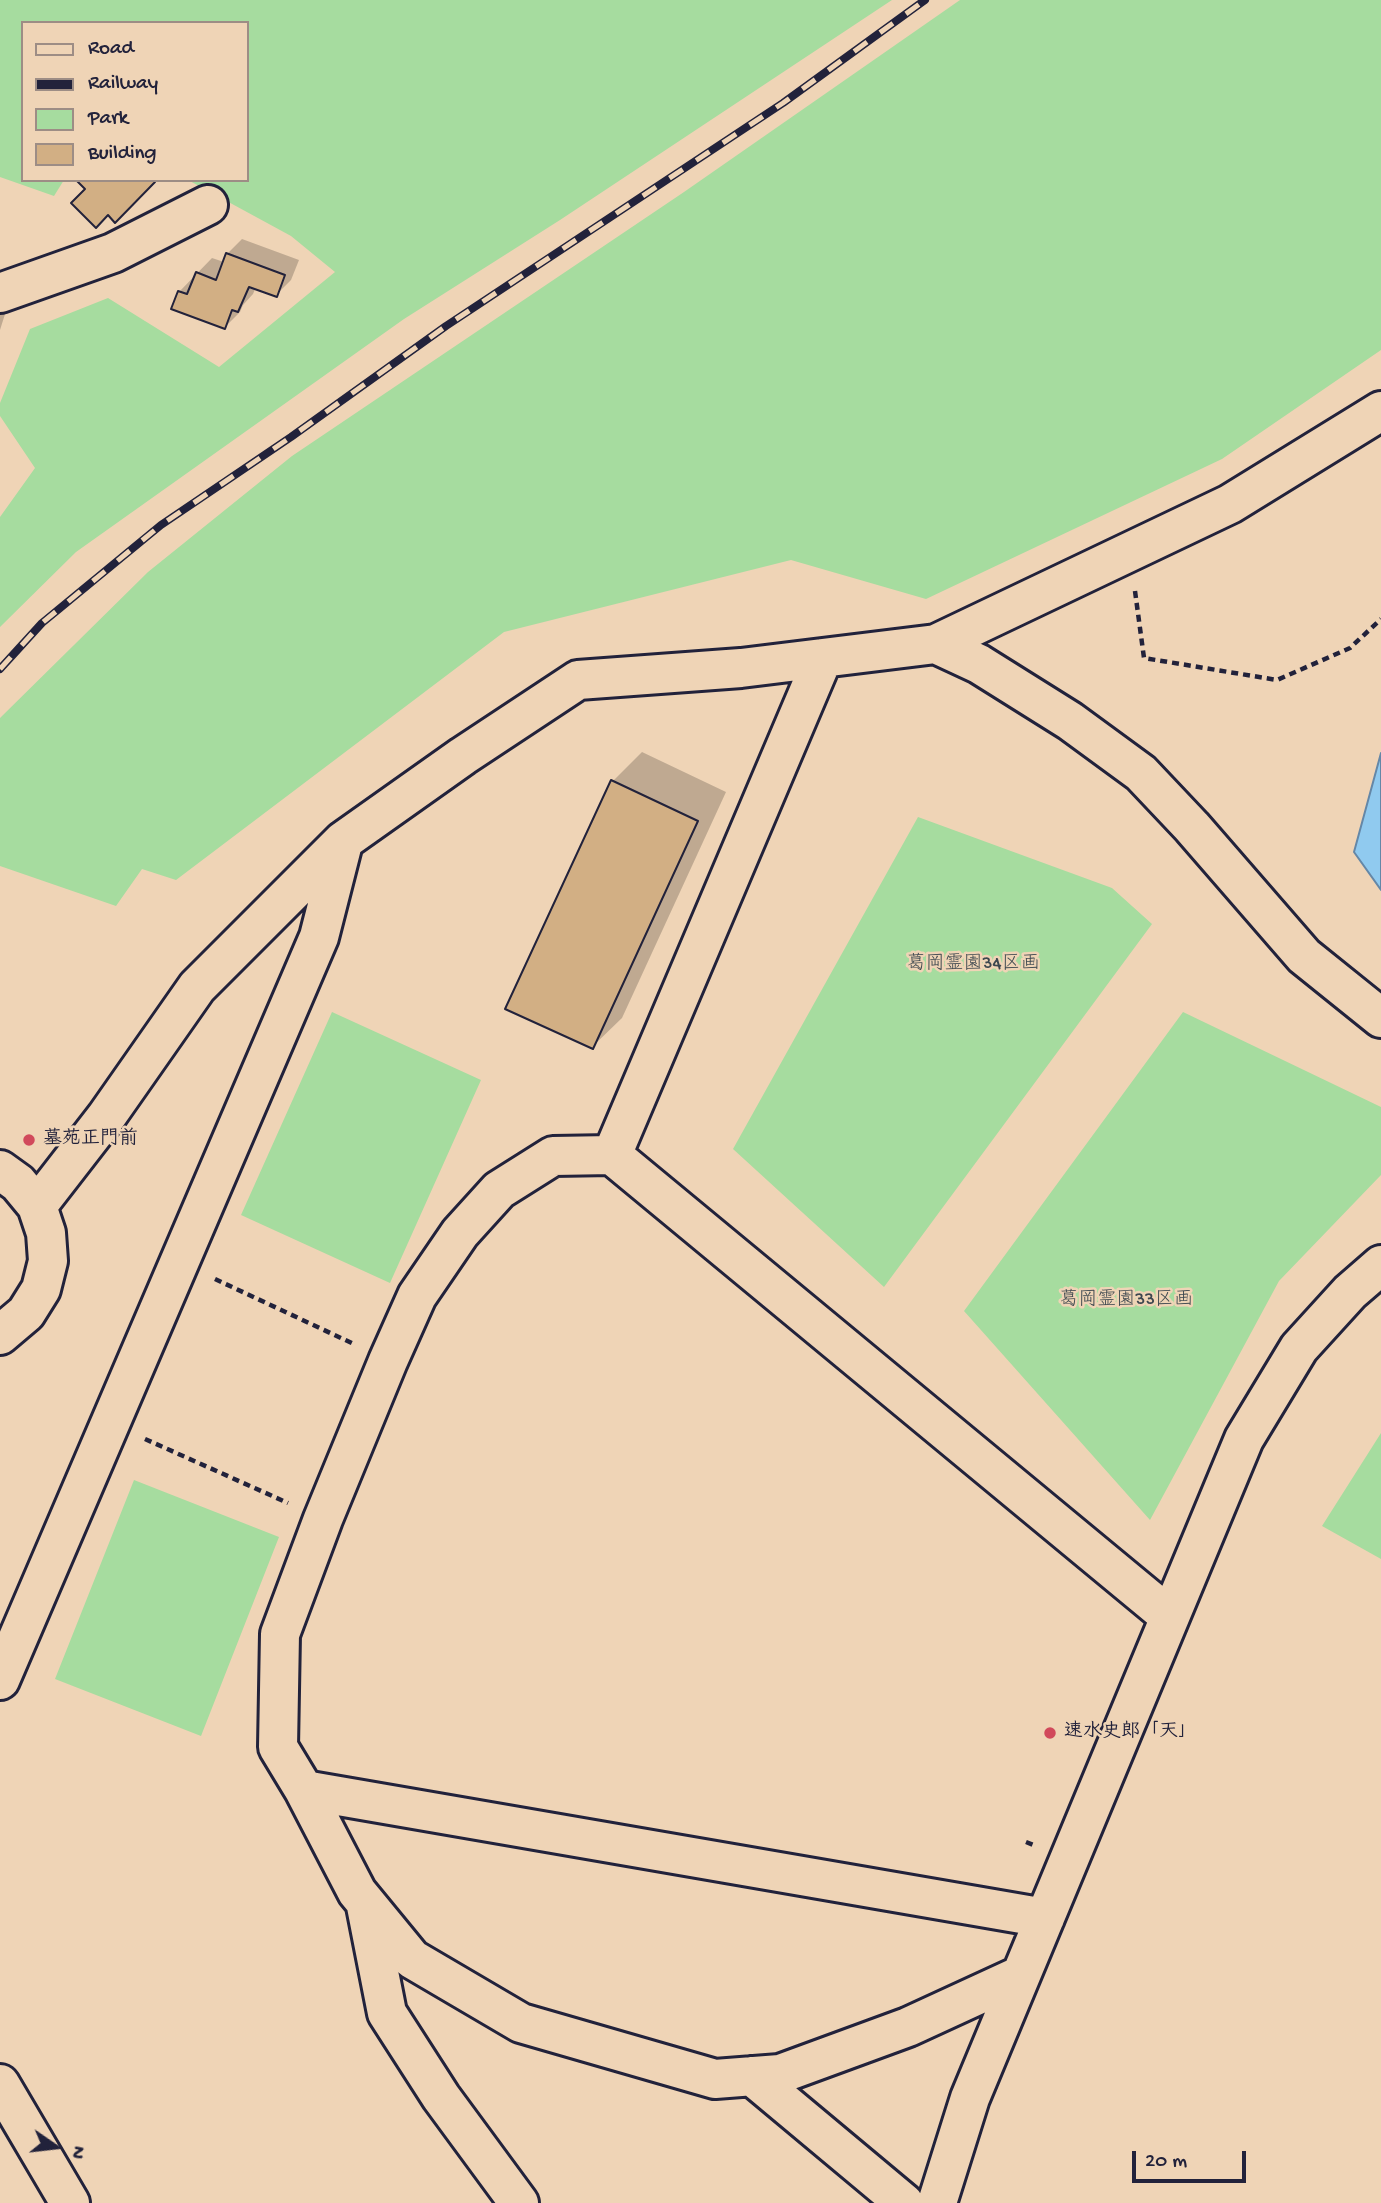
<!DOCTYPE html>
<meta charset="utf-8">
<style>
body{margin:0}
#map{position:relative;width:1381px;height:2203px;overflow:hidden;background:#efd4b6;font-family:"Gochi Hand",sans-serif}
canvas{display:block}
.legend{position:absolute;left:21px;top:21px;width:228px;height:161px;box-sizing:border-box;background:#efd4b6;border:2px solid #9d8d85;margin:0;padding:9px 12px;list-style:none;font-size:21px;color:#22223b}
.legend li{display:flex;align-items:center;gap:14px;height:35px}
.legend b{width:35px;border:2px solid #9d8d85}
.north{position:absolute;left:21px;top:2112px;width:70px;height:70px;-webkit-text-stroke:5px #efd4b6;paint-order:stroke;rotate:104deg;font-size:19px;font-weight:700;line-height:28px;text-align:center;color:#22223b}
.north::after{content:'';display:block;margin:auto;width:24px;height:32px;background:#22223b;clip-path:polygon(50% 0,100% 100%,50% 72%,0 100%)}
.scale{position:absolute;left:1132px;top:2151px;width:114px;height:32px;box-sizing:border-box;border:4px solid #22223b;border-top:0;padding-left:9px;font-size:21px;line-height:24px;white-space:nowrap;color:#22223b;-webkit-text-stroke:5px #efd4b6;paint-order:stroke}
</style>
<div id="map">
<canvas width="1381" height="2203"></canvas>
<ul class="legend">
<li><b style="height:9px;background:#efd4b6"></b>Road</li>
<li><b style="height:9px;background:#22223b"></b>Railway</li>
<li><b style="height:19px;background:#a6dc9f"></b>Park</li>
<li><b style="height:19px;background:#d2af84"></b>Building</li>
</ul>
<div class="north">N</div>
<div class="scale">20 m</div>
</div>
<script>
const context = document.querySelector('canvas').getContext('2d');
context.lineJoin = 'round';
function fill(path, color) {
  context.fillStyle = color;
  context.fill(path, 'evenodd');
}
function shape(rows) {
  const path = new Path2D();
  for (const r of rows) {
    path.moveTo(r[0], r[1]);
    for (let i = 2; i < r.length; i += 2) path.lineTo(r[i], r[i + 1]);
  }
  return path;
}
function trace(path, color, width, dash) {
  context.strokeStyle = color;
  context.lineWidth = width;
  context.lineCap = dash ? 'butt' : 'round';
  context.setLineDash(dash || []);
  context.stroke(path);
}
function write(font, color, halo, rows, align = 'center') {
  context.font = font + ' "Gochi Hand","Klee One",sans-serif';
  context.lineWidth = 5;
  context.setLineDash([]);
  context.textBaseline = 'middle';
  context.strokeStyle = halo;
  context.fillStyle = color;
  for (const [text, x, y, turn = 0] of rows) {
    context.save();
    context.translate(x, y);
    context.rotate((+turn || 0) * Math.PI / 180);
    context.textAlign = isNaN(turn) ? turn : align;
    if (halo) context.strokeText(text, 0, 0);
    context.fillText(text, 0, 0);
    context.restore();
  }
}
const green = shape([
 [0,0,892,0,560,220,404,319,76,552,0,627,0,517,35,468,0,416,0,403,30,329,108,298,219,367,335,272,291,236,188,180,247,180,247,23,23,23,23,180,64,180,54,196,0,177],
 [960,0,1381,0,1381,350,1222,459,926,599,791,560,504,632,176,880,142,869,116,906,0,866,0,718,148,572,292,456,684,192],
 [918,817,1112,888,1152,924,884,1287,733,1149],
 [332,1012,481,1080,390,1283,241,1215],
 [1183,1012,1381,1107,1381,1175,1279,1281,1150,1520,964,1311],
 [1381,1433,1381,1559,1322,1526],
 [134,1480,279,1537,201,1736,55,1679]
]);
const water = shape([
 [1381,753,1381,890,1354,852,1381,753]
]);
const shadow = shape([
 [242,239,299,260,291,280,276,295,256,287,253,294,243,305,240,312,225,327,179,292,212,258,224,262,227,254],
 [0,309,6,311,0,330],
 [642,752,726,792,622,1018,592,1047,613,781]
]);
const building = shape([
 [76,180,153,180,155,182,115,223,108,215,96,228,71,203,85,189,76,180],
 [226,253,285,275,277,297,249,287,238,312,232,310,225,329,171,309,178,291,187,294,196,272,216,280,226,253],
 [611,780,698,821,593,1049,505,1009,611,780]
]);
const path = shape([
 [1135,591,1144,658,1277,680,1350,648,1381,619],
 [215,1279,356,1345],
 [145,1439,288,1503],
 [1026,1842,1036,1846]
]);
const minor = shape([
 [0,293,113,253,208,205],
 [936,644,979,664,1070,721,1141,773,1192,827,1304,956,1381,1018],
 [612,1155,823,658],
 [0,1170,18,1183,37,1206,46,1233,48,1261,41,1289,26,1313,0,1335],
 [37,1206,106,1117,197,987,343,841,463,756,578,680,741,668,936,644,1230,504,1381,411],
 [0,1680,319,937,343,843],
 [304,1790,357,1892,412,1959,521,2023,715,2079,780,2074,908,2027,1021,1975],
 [366,1906,387,2013,441,2097,519,2203],
 [1045,1918,304,1790,278,1747,280,1634,323,1519,388,1361,417,1296,460,1233,499,1190,553,1156,612,1155,1169,1616],
 [752,2076,904,2203],
 [0,2084,70,2203],
 [937,2203,970,2098,1244,1439,1299,1348,1350,1292,1381,1265]
]);
const rail = shape([
 [0,669,42,623,161,525,291,437,446,326,783,103,925,0]
]);
const markers = [
 [29,1140,7,"#d1495b"],
 [1050,1733,7,"#d1495b"]
];
const parkNames = [
 ["葛岡霊園34区画",973,965],
 ["葛岡霊園33区画",1126,1301]
];
const poiNames = [
 ["墓苑正門前",43,1140],
 ["速水史郎「天」",1064,1733]
];
fill(green, '#a6dc9f');
fill(water, '#90caef');
trace(water, '#6487a7', 2);
fill(shadow, '#0003');
fill(building, '#d2af84');
trace(building, '#22223b', 2);
trace(minor, '#22223b', 44);
trace(path, '#22223b', 4.5, [7, 5]);
trace(minor, '#efd4b6', 38);
trace(rail, '#22223b', 8);
trace(rail, '#efd4b6', 5, [16]);
for (const [x, y, r, color] of markers) {
  const dot = new Path2D();
  dot.arc(x, y, r, 0, 2 * Math.PI);
  context.fillStyle = color;
  context.fill(dot);
  trace(dot, '#efd4b6', 2.5);
}
write('19px', '#3c474f', '#efd4b6', parkNames);
write('bold 19px', '#22223b', '#efd4b6', poiNames, 'left');
</script>
